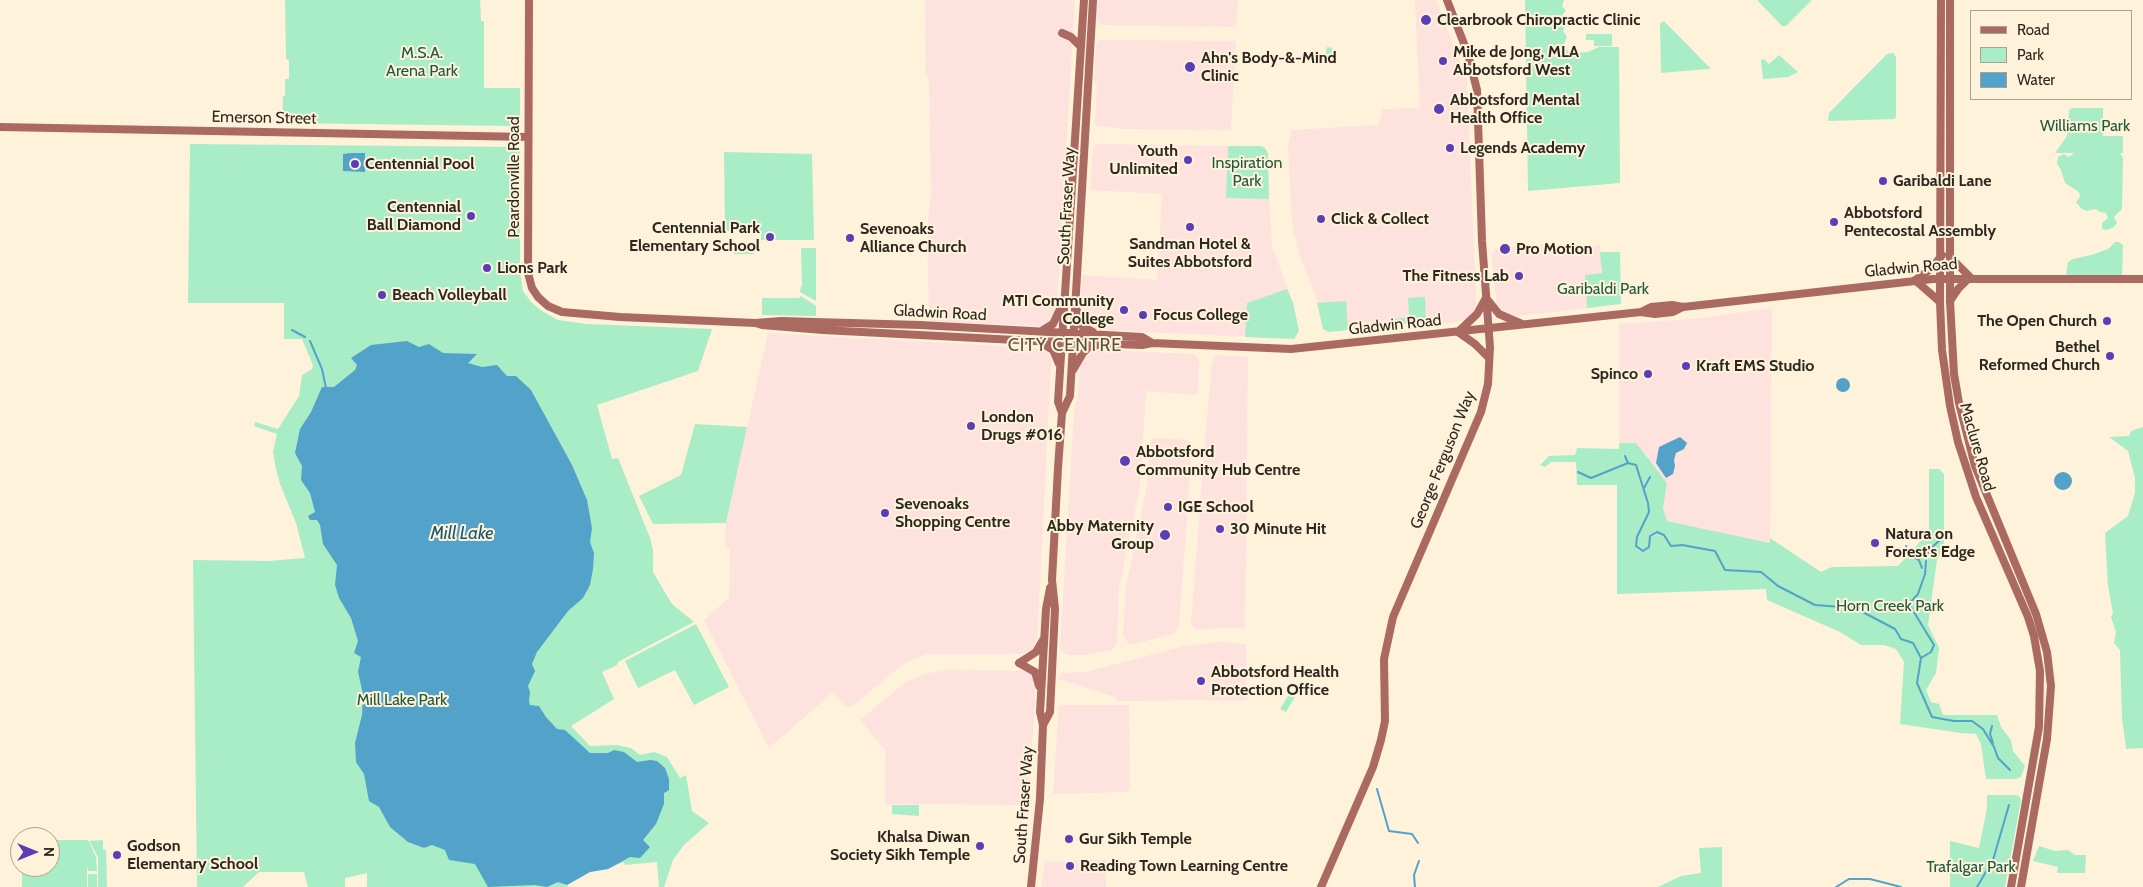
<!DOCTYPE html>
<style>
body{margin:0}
#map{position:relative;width:2143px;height:887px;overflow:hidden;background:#fef2db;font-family:Cabin,sans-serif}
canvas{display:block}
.legend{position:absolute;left:1970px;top:10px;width:162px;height:90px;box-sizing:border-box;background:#fef2db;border:1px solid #aaa190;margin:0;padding:6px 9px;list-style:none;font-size:15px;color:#2c281f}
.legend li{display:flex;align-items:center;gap:10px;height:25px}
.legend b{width:25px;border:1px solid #aaa190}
.north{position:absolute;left:10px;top:827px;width:50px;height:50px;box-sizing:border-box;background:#fef2db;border:1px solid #aaa190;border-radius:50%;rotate:90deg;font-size:14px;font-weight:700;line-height:20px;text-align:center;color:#2c281f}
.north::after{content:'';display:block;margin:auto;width:18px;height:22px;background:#5b3db6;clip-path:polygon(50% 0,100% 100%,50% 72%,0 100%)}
</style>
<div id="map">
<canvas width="2143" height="887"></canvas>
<ul class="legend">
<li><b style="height:6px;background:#aa6a62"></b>Road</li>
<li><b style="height:14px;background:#a8edc6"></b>Park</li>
<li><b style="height:14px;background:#52a2ca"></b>Water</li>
</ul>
<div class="north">N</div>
</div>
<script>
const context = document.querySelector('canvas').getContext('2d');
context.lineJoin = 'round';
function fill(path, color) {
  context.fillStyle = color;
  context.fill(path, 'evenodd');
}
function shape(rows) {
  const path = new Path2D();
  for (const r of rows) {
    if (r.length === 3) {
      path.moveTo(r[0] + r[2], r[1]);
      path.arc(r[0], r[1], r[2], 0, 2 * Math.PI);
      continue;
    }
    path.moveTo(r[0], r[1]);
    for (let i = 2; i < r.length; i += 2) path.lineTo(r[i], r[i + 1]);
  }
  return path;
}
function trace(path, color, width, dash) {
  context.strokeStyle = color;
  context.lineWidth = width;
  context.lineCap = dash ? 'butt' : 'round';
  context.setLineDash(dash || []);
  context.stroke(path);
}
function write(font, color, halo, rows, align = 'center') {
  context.font = font + ' Cabin,sans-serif';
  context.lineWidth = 4;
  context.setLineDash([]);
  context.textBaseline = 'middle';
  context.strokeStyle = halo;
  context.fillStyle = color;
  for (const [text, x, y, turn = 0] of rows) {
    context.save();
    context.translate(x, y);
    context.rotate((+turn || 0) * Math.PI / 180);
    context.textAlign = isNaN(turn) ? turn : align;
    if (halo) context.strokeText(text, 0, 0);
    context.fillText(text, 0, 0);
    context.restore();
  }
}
const commercial = shape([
 [925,0,1075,0,1057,305,1053,317,1047,323,1038,326,931,321,929,317,927,234,931,193,929,78,926,72],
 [1096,0,1238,0,1236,27,1101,25,1095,19],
 [1415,0,1436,0,1467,79,1476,303,1473,312,1465,319,1454,323,1426,325,1410,323,1329,332,1323,329,1315,294,1300,257,1292,224,1288,147,1292,130,1378,125,1383,109,1420,108],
 [1100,40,1236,41,1231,129,1227,130,1124,129,1097,126,1095,122,1097,83,1094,82,1096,45],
 [1097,144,1228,146,1226,198,1269,199,1272,246,1293,303,1299,331,1294,339,1101,330,1090,327,1081,316,1082,275,1157,280,1162,194,1090,190,1093,148],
 [1551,244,1574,252,1585,250,1589,246,1600,245,1602,273,1585,275,1587,308,1516,316,1505,312,1497,304,1491,255,1496,248],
 [1772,308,1770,543,1667,521,1663,509,1667,483,1636,443,1619,443,1619,324,1693,319],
 [768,333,1035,348,1045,351,1050,355,1051,362,1037,642,1032,649,1022,654,928,654,913,659,897,669,851,707,845,706,832,693,769,748,704,620,729,598,730,548,725,547,726,523],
 [1102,350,1193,354,1198,358,1199,364,1197,395,1146,391,1140,487,1119,588,1117,643,1112,650,1087,655,1067,655,1060,649,1074,413,1078,391,1080,365,1085,358,1091,352],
 [1217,355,1248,357,1245,628,1195,629,1191,623,1206,431,1212,363],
 [1156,438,1187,440,1191,443,1192,448,1179,625,1174,634,1134,644,1128,643,1123,635,1126,587,1147,486,1150,444,1152,440],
 [1221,642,1246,644,1247,700,1116,701,1115,697,1058,679,1062,673,1086,672,1185,646],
 [946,670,1026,671,1032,674,1035,682,1035,702,1028,805,885,804,886,751,860,720,906,682,929,673],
 [1059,705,1129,705,1130,789,1126,792,1053,794],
 [1106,860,1106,887,1041,887,1045,862]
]);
const green = shape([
 [285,0,480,0,481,21,484,21,484,88,520,88,520,122,514,126,282,123,283,96,285,96,285,79,289,79,289,60,286,59],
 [1525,0,1564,0,1562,6,1566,11,1563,14,1563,18,1566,24,1563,31,1567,37,1564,44,1569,53,1588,52,1599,47,1619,47,1620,183,1528,191],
 [1757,0,1812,0,1786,26,1782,26],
 [1664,21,1710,68,1709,69,1661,73,1660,23],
 [1586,34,1612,34,1612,46,1594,46,1594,40,1586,40],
 [1327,47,1332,48,1332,53,1337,55,1338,61,1324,63],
 [1893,53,1896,57,1896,117,1894,119,1828,121,1829,113,1887,54],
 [1779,55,1798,72,1788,77,1763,79,1761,60,1764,59,1769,64],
 [2072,108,2103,108,2103,136,2123,136,2123,153,2120,153,2123,158,2122,209,2114,217,2117,223,2114,227,2107,230,2102,229,2102,223,2108,218,2106,213,2100,212,2096,209,2086,211,2081,208,2076,202,2080,197,2079,192,2065,183,2061,170,2057,163,2058,157,2064,154,2069,157,2074,153,2055,153,2067,136,2069,110],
 [190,144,520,147,520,272,523,291,532,303,542,311,558,320,587,324,712,329,698,371,597,405,612,459,618,458,650,538,653,550,653,572,672,604,694,622,618,662,617,665,602,672,614,699,571,726,590,746,617,745,631,748,640,755,654,752,667,757,680,778,686,775,692,811,709,823,684,845,673,860,664,887,659,887,657,862,625,865,623,862,608,869,590,872,567,885,568,887,367,887,367,873,345,878,345,887,308,887,304,872,259,872,243,887,197,887,193,560,269,561,305,558,296,523,280,484,276,469,273,452,277,434,254,426,255,422,278,429,299,396,302,375,312,369,313,365,302,339,284,339,284,303,188,303],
 [1228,146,1261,146,1265,148,1268,153,1269,199,1226,198],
 [724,152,812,154,814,240,761,240,761,231,725,231],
 [2115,242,2119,242,2123,245,2122,277,2066,276,2068,262,2073,259,2091,255,2108,249],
 [734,244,754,244,754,254,734,254],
 [801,248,816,248,816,301,800,292,801,286,802,285],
 [1600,252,1620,252,1621,304,1587,308,1585,275,1602,273],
 [1287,289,1293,303,1299,331,1294,339,1245,337,1247,303],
 [801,296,816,306,816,316,762,315,762,298,799,298],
 [1425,297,1426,325,1410,323,1392,325,1392,319,1409,317,1408,298],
 [1346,301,1348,330,1329,332,1323,329,1317,303],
 [695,424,747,427,726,523,653,524,639,496,681,475],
 [2143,427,2143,748,2126,749,2122,718,2120,650,2114,643,2116,632,2111,617,2113,613,2108,586,2105,533,2128,516,2135,493,2135,478,2128,451,2109,437,2129,436,2131,431],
 [1619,443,1636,443,1667,483,1663,508,1667,521,1770,543,1770,538,1821,572,1832,567,1898,566,1929,532,1929,469,1939,469,1944,474,1944,548,1937,560,1928,625,1939,648,1936,673,1926,690,1931,702,1939,704,1943,715,1997,715,2001,727,2011,740,2013,751,2025,766,2021,777,2015,779,1986,779,1981,744,1976,734,1961,733,1900,724,1904,662,1896,649,1884,645,1861,645,1840,632,1767,600,1766,589,1617,594,1617,485,1577,485,1576,462,1551,462,1545,467,1540,465,1549,456,1575,455,1577,448,1619,449],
 [696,624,729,687,694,705,675,670,638,688,625,661],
 [1289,694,1295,697,1286,712,1280,709],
 [1987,795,2015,795,2019,796,2021,800,2005,887,1950,887,1950,841,1979,848,1987,808],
 [892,805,919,805,919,816,892,814],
 [50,840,88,840,96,857,97,871,88,871,87,865,87,887,22,887,22,867,50,867],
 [103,840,103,850,106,850,107,887,98,887,98,857,89,841],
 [2039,846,2055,851,2068,850,2075,855,2086,855,2085,873,2057,873,2058,867,2033,861],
 [1722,847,1722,887,1658,887,1681,876,1701,873,1699,848],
 [88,874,97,874,97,887,88,887]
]);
const water = shape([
 [351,153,365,153,365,172,343,171,343,154],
 [407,341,419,347,429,344,443,353,477,354,468,363,482,367,497,365,507,376,516,376,531,390,572,465,587,500,592,528,590,542,594,553,593,569,590,585,583,598,568,611,537,652,532,664,535,671,528,686,530,692,529,701,530,705,539,706,546,717,557,729,565,730,590,753,608,753,614,750,624,752,637,762,650,760,657,761,665,768,669,779,669,790,664,793,664,804,656,824,643,840,650,847,640,858,630,857,608,869,590,872,567,885,558,882,547,887,535,885,488,887,475,864,449,860,445,850,432,845,424,848,408,842,390,827,379,807,369,801,364,774,356,762,355,743,362,715,363,694,358,672,361,657,354,653,358,641,351,618,339,598,335,585,337,565,323,544,320,525,317,520,310,520,308,516,315,512,310,493,301,480,302,466,295,453,300,429,311,412,322,387,334,387,355,370,357,365,351,358,371,345],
 [1843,385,7],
 [1680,437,1687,443,1684,449,1676,453,1674,460,1675,466,1673,474,1666,478,1656,463,1659,447],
 [2063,481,9]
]);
const stream = shape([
 [292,330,305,337],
 [310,341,322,369,326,388],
 [1625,456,1628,463],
 [1578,472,1591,478,1628,463,1636,465,1648,503,1649,512,1637,537,1636,546,1643,551,1649,547,1650,536,1657,532,1664,535,1671,546,1682,545,1715,551,1725,570,1761,572,1778,586,1815,605,1855,608,1895,629,1901,639,1913,643,1921,658,1917,683,1932,717,1954,721,1972,721,1983,729,1994,747,1998,758,2010,770],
 [1644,488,1650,477],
 [1943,537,1945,534],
 [1906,546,1913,557,1919,560,1922,568],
 [1927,556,1929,550,1941,539],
 [1921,658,1931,652,1934,645,1909,604,1918,594,1925,574,1926,561],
 [1992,726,1990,734,1993,743],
 [1377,789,1389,831,1412,834,1418,843],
 [1415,887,1414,875,1419,861],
 [1836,887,1849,879,1870,879,1901,887],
 [1977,887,1993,860,2009,805]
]);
const major = shape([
 [529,0,528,273,532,288,538,297,548,306,562,312,620,317,755,323,781,321,920,325,1142,337,1152,343],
 [1941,0,1940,302,1942,350,1950,406,1958,442,1976,497,2028,617,2034,636,2040,671,2039,727,2011,887],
 [1950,0,1950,301,1954,374,1959,403,1975,466,2036,614,2047,652,2051,686,2047,739,2021,887],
 [1062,33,1071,37,1081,47],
 [0,127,528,137],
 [1950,257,1970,277],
 [1917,279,1933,267,1942,255],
 [1915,280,1940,302],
 [1486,298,1499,314,1522,324],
 [1950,301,1958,289,1970,277],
 [1077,311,1077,317,1082,326,1093,332],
 [1641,312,1655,314,1673,312,1683,307],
 [755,323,762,325,823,330,1035,341,1142,345,1152,343,1291,349,1641,312,1651,307,1672,305,1683,307,1933,279,2143,279],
 [1043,330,1053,324,1061,307],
 [1458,332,1477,314,1486,298],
 [1458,332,1475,344,1489,358],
 [1040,342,1053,350,1059,364],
 [1073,370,1083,353,1089,347,1097,345],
 [1062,413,1058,402,1084,0],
 [1019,663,1035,672,1039,686],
 [1019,663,1036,652,1043,640],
 [1043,725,1050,712,1055,609,1052,580,1058,468,1062,413,1070,396,1093,0],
 [1031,887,1040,799,1043,725,1040,712,1046,609,1050,588],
 [1321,887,1373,767,1381,740,1385,721,1384,659,1393,617,1481,412,1488,384,1490,347,1482,241,1477,90,1468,54,1447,0]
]);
const markers = [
 [1426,20,6,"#5b3db6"],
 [1443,61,5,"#5b3db6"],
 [1190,67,6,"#5b3db6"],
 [1439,109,6,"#5b3db6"],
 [1450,148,5,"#5b3db6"],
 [1188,160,5,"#5b3db6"],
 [355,164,5,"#5b3db6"],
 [1883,181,5,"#5b3db6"],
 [471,216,5,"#5b3db6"],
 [1321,219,5,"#5b3db6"],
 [1834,222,5,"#5b3db6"],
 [1190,227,5,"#5b3db6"],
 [770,237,5,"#5b3db6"],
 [850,238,5,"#5b3db6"],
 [1505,249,6,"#5b3db6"],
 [487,268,5,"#5b3db6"],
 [1519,276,5,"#5b3db6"],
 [382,295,5,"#5b3db6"],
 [1124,310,5,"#5b3db6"],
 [1143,315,5,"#5b3db6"],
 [2107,321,5,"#5b3db6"],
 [2110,356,5,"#5b3db6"],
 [1686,366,5,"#5b3db6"],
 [1648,374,5,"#5b3db6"],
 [971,426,5,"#5b3db6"],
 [1125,461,6,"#5b3db6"],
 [1168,507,5,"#5b3db6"],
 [885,513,5,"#5b3db6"],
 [1220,529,5,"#5b3db6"],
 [1165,535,6,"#5b3db6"],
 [1875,543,5,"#5b3db6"],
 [1201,681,5,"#5b3db6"],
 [1069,839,5,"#5b3db6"],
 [980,846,5,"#5b3db6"],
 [117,855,5,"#5b3db6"],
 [1070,866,5,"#5b3db6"]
];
const poiNames = [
 ["Clearbrook Chiropractic Clinic",1437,20],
 ["Mike de Jong, MLA",1453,52],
 ["Abbotsford West",1453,70],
 ["Ahn's Body-&-Mind",1201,58],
 ["Clinic",1201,76],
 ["Abbotsford Mental",1450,100],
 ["Health Office",1450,118],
 ["Legends Academy",1460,148],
 ["Youth",1178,151,"right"],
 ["Unlimited",1178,169,"right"],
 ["Centennial Pool",365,164],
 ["Garibaldi Lane",1893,181],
 ["Centennial",461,207,"right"],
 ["Ball Diamond",461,225,"right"],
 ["Abbotsford",1844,213],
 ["Pentecostal Assembly",1844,231],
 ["Click & Collect",1331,219],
 ["Centennial Park",760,228,"right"],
 ["Elementary School",760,246,"right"],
 ["Sevenoaks",860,229],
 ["Alliance Church",860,247],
 ["Sandman Hotel &",1190,244,"center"],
 ["Suites Abbotsford",1190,262,"center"],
 ["Pro Motion",1516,249],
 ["Lions Park",497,268],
 ["The Fitness Lab",1509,276,"right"],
 ["Beach Volleyball",392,295],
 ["MTI Community",1114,301,"right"],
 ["College",1114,319,"right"],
 ["Focus College",1153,315],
 ["The Open Church",2097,321,"right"],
 ["Bethel",2100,347,"right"],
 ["Reformed Church",2100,365,"right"],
 ["Kraft EMS Studio",1696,366],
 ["Spinco",1638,374,"right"],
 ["London",981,417],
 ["Drugs #016",981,435],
 ["Abbotsford",1136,452],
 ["Community Hub Centre",1136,470],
 ["Sevenoaks",895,504],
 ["Shopping Centre",895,522],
 ["IGE School",1178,507],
 ["Abby Maternity",1154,526,"right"],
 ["Group",1154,544,"right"],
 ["30 Minute Hit",1230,529],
 ["Natura on",1885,534],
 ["Forest's Edge",1885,552],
 ["Abbotsford Health",1211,672],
 ["Protection Office",1211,690],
 ["Khalsa Diwan",970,837,"right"],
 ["Society Sikh Temple",970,855,"right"],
 ["Gur Sikh Temple",1079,839],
 ["Godson",127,846],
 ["Elementary School",127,864],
 ["Reading Town Learning Centre",1080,866]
];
const parkNames = [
 ["M.S.A.",422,53],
 ["Arena Park",422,71],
 ["Williams Park",2085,126],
 ["Inspiration",1247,163],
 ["Park",1247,181],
 ["Garibaldi Park",1603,289],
 ["Horn Creek Park",1890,606],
 ["Mill Lake Park",402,700],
 ["Trafalgar Park",1971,867]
];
const streetNames = [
 ["Emerson Street",264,118,1],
 ["Peardonville Road",514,177,-90],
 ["South Fraser Way",1067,206,-87],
 ["Gladwin Road",1911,268,-5],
 ["Gladwin Road",940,313,3],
 ["Gladwin Road",1395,325,-6],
 ["Maclure Road",1977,447,74],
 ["George Ferguson Way",1443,460,-68],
 ["South Fraser Way",1024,805,-86]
];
const neighbourhoodNames = [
 ["CITY CENTRE",1065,346]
];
const waterNames = [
 ["Mill Lake",462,534]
];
fill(commercial, '#fde2de');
fill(green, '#a8edc6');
fill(water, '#52a2ca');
trace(stream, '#52a2ca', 2);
trace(major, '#aa6a62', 8);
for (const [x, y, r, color] of markers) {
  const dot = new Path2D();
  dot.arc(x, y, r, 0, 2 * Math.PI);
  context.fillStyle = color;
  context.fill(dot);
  trace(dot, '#fef2db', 2);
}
write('bold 16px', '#2c281f', '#fef2db', poiNames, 'left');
write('16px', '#1e593c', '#fef2db', parkNames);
write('16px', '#2c281f', '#fef2db', streetNames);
context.letterSpacing = '1px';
write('18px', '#5a503d', '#fef2db', neighbourhoodNames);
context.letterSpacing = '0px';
write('italic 18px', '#185673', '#fef2db', waterNames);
</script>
